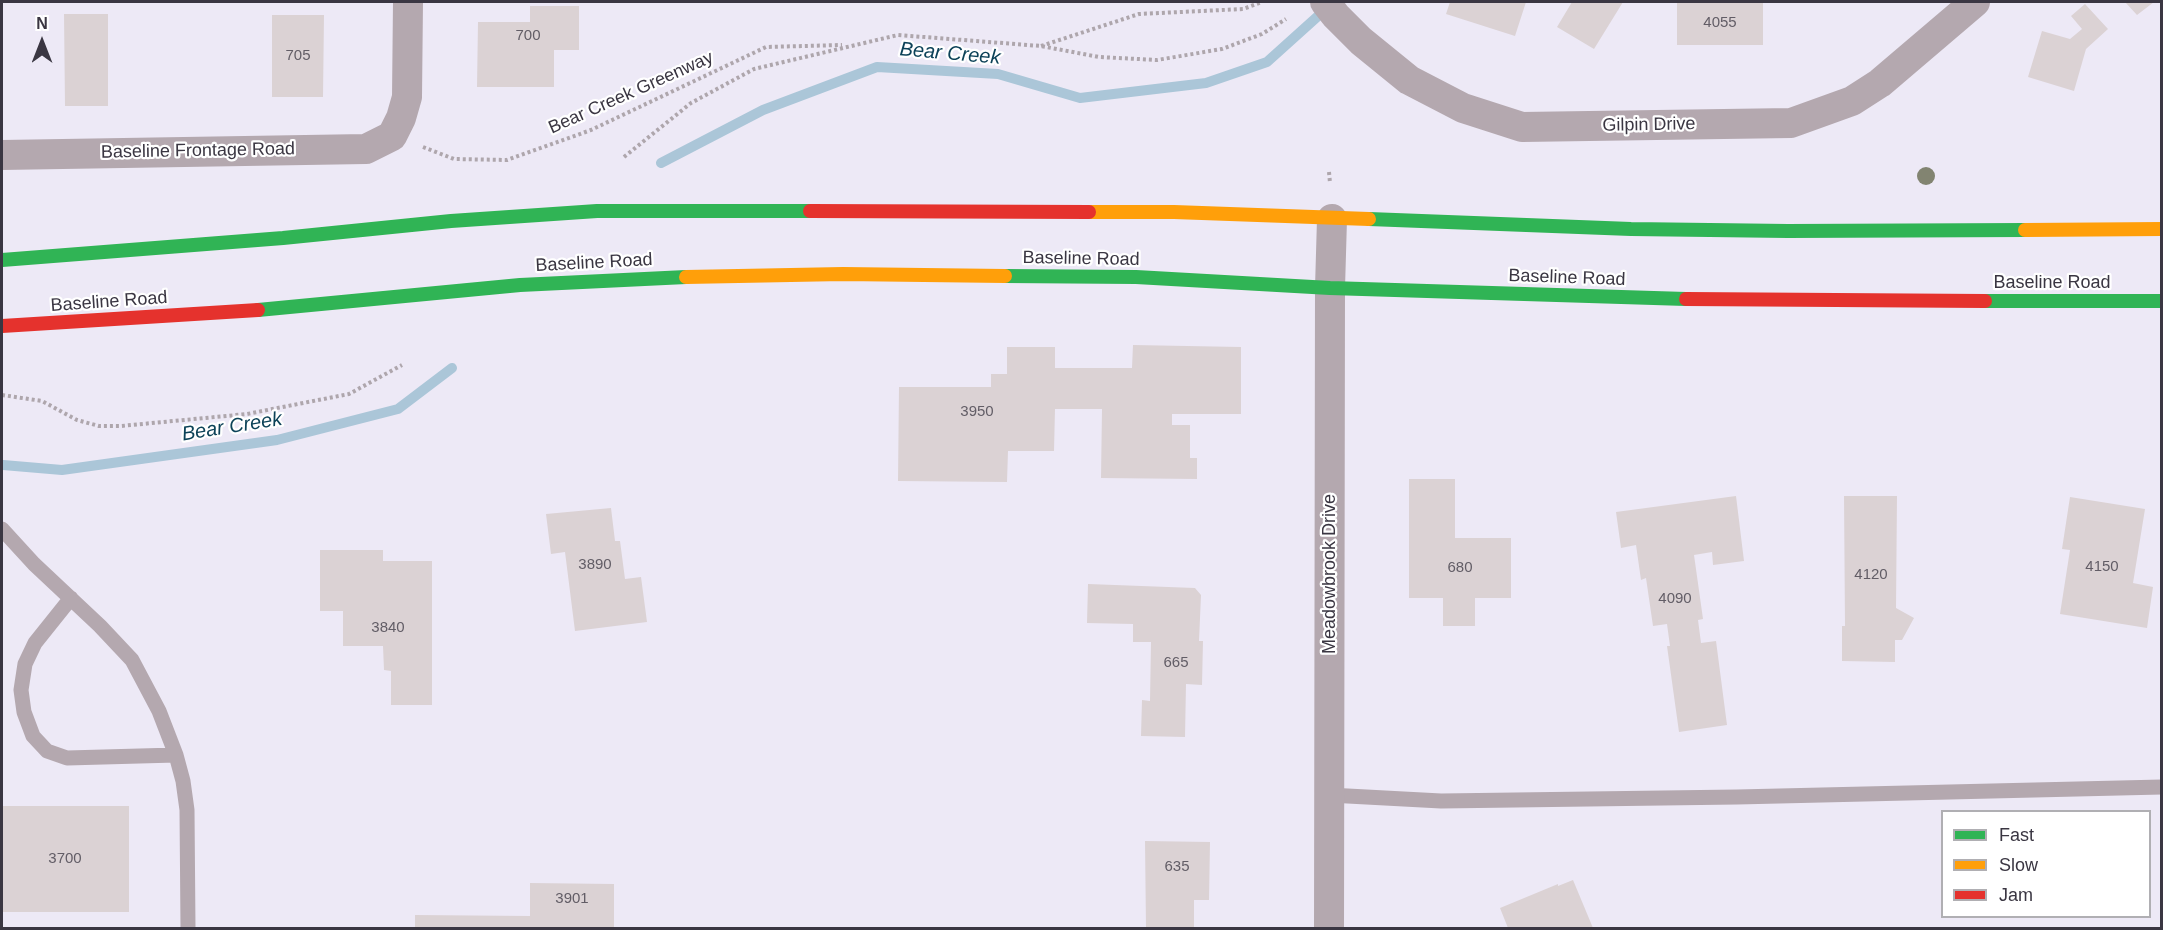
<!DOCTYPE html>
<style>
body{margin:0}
#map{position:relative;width:2163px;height:930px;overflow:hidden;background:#ede9f6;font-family:Arial,sans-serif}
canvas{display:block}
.frame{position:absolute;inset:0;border:3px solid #3a3642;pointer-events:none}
.legend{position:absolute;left:1941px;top:810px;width:210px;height:108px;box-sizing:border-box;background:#fff;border:2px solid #b0afb3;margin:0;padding:8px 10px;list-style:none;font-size:18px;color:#3a3642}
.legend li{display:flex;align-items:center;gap:12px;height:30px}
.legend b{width:30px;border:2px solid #b0afb3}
.north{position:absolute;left:12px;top:12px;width:60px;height:60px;-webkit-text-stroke:4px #fff;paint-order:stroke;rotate:0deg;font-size:16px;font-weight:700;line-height:24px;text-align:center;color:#3a3642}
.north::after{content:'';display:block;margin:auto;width:21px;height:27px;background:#3a3642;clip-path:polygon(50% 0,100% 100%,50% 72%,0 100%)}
</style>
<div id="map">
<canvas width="2163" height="930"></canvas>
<div class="frame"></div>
<ul class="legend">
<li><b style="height:8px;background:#30b455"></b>Fast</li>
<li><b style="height:8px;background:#ff9f0a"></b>Slow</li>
<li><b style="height:8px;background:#e5322d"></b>Jam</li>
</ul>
<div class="north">N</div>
</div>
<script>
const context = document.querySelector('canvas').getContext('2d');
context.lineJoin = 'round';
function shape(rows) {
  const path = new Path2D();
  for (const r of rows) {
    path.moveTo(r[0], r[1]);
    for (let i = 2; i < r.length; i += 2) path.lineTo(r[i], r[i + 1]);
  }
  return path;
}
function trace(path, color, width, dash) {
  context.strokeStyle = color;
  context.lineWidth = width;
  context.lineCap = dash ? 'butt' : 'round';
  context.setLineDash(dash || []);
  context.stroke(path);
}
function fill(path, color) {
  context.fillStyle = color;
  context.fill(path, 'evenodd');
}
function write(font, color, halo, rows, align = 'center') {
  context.font = font + ' Arial,sans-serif';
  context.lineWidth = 4.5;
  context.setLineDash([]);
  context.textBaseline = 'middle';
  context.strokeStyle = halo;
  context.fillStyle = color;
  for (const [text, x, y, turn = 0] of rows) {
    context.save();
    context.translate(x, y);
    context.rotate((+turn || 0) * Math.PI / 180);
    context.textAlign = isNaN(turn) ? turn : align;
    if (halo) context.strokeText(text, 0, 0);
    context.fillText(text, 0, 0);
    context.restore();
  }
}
const stream = shape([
 [661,163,763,110,877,67,998,74,1080,98,1206,83,1267,62,1327,8],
 [3,465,62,470,277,440,398,409,452,368]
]);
const building = shape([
 [1450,2,1526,2,1515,36,1446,14],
 [1572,2,1623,2,1594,49,1557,27],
 [1677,2,1763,2,1763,45,1677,45],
 [2125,2,2154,2,2137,15],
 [2085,4,2108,29,2086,49,2074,91,2028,77,2042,31,2070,39,2082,29,2071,16],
 [530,6,579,6,579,50,554,50,554,87,477,87,478,22,530,22],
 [64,14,108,14,108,106,65,106],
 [272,15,324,15,323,97,272,97],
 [1133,345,1241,347,1241,414,1172,414,1172,425,1190,425,1190,458,1197,458,1197,479,1101,478,1102,409,1055,409,1054,451,1008,451,1007,482,898,481,899,387,991,387,991,374,1007,374,1007,347,1055,347,1055,368,1132,368],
 [1409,479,1455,479,1455,538,1511,538,1511,598,1475,598,1475,626,1443,626,1443,598,1409,598],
 [1736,496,1744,561,1713,565,1712,552,1694,555,1703,619,1698,620,1701,643,1716,641,1727,725,1679,732,1667,646,1670,646,1667,624,1653,626,1646,578,1641,580,1636,545,1621,548,1616,512],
 [1844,496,1897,496,1896,608,1914,618,1902,640,1895,640,1895,662,1842,661,1842,626,1845,626],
 [2070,497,2145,509,2133,583,2153,587,2147,628,2060,614,2070,550,2062,549],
 [611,508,615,541,620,541,625,579,641,577,647,622,575,631,565,552,551,554,546,514],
 [320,550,383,550,383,561,432,561,432,705,391,705,391,671,384,670,383,646,343,646,343,611,320,611],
 [1088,584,1195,588,1201,595,1199,641,1203,641,1202,685,1186,684,1185,737,1141,736,1142,700,1150,701,1151,642,1133,642,1133,624,1087,623],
 [2,806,129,806,129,912,2,912],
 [1145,841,1210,842,1209,900,1194,900,1194,928,1146,928],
 [1573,880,1593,928,1508,928,1500,908,1558,884,1558,886],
 [530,883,614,884,614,928,415,928,415,915,530,916]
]);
const path = shape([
 [1041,46,1139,14,1243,9,1262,2],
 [423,147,454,159,507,160,591,130,766,47,842,45],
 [624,157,691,103,754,69,898,35,1041,46,1099,57,1157,60,1222,49,1262,34,1286,19],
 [1329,172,1330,183],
 [2,395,42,401,77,420,99,426,121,426,247,414,349,394,402,365]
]);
const lane = shape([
 [2,529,34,564,100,626,132,660,159,711,176,755,183,781,187,810,188,928],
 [71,598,35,643,25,664,21,690,24,712,33,736,47,751,67,758,176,755],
 [1329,795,1441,801,1737,797,2162,787]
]);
const street = shape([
 [1325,2,1336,16,1361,41,1409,80,1463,108,1522,127,1791,123,1852,101,1880,83,1975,2],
 [2,155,366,149,392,136,401,118,407,97,408,2],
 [1329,928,1330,288,1332,219]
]);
const fast = shape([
 [1369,219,1631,229,1788,231,2025,230],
 [2,260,283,238,451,221,597,211,810,211],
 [1005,276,1136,277,1330,288,1686,299],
 [1985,301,2162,301],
 [258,310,520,285,686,277]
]);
const slow = shape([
 [1089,212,1174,212,1369,219],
 [2025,230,2162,229],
 [686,277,843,274,1005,276]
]);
const jam = shape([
 [810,211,1089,212],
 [1686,299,1985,301],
 [2,326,258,310]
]);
const trees = [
 [1926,176]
];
const numberNames = [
 ["4055",1720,23],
 ["700",528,36],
 ["705",298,56],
 ["3950",977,412],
 ["3890",595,565],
 ["4150",2102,567],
 ["680",1460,568],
 ["4120",1871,575],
 ["4090",1675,599],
 ["3840",388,628],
 ["665",1176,663],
 ["3700",65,859],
 ["635",1177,867],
 ["3901",572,899]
];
const streetNames = [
 ["Bear Creek Greenway",631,93,-24],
 ["Gilpin Drive",1649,125,-1],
 ["Baseline Frontage Road",198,151,-1],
 ["Baseline Road",1081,259,1],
 ["Baseline Road",594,263,-3],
 ["Baseline Road",1567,278,2],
 ["Baseline Road",2052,283],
 ["Baseline Road",109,302,-4],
 ["Meadowbrook Drive",1330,574,-90]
];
const waterNames = [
 ["Bear Creek",950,54,5],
 ["Bear Creek",232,427,-9]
];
trace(stream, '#abc6d8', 10);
fill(building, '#dbd2d4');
trace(path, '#aea6ac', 4, [3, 3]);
trace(lane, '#b4a8af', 15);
trace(street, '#b4a8af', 30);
trace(fast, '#30b455', 14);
trace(slow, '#ff9f0a', 14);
trace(jam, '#e5322d', 14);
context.fillStyle = '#828471';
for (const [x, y] of trees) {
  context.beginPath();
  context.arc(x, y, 9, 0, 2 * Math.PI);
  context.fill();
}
write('15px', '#625d66', null, numberNames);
write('18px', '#3a3642', '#fff', streetNames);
write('italic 20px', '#0c4258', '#fff', waterNames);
</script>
